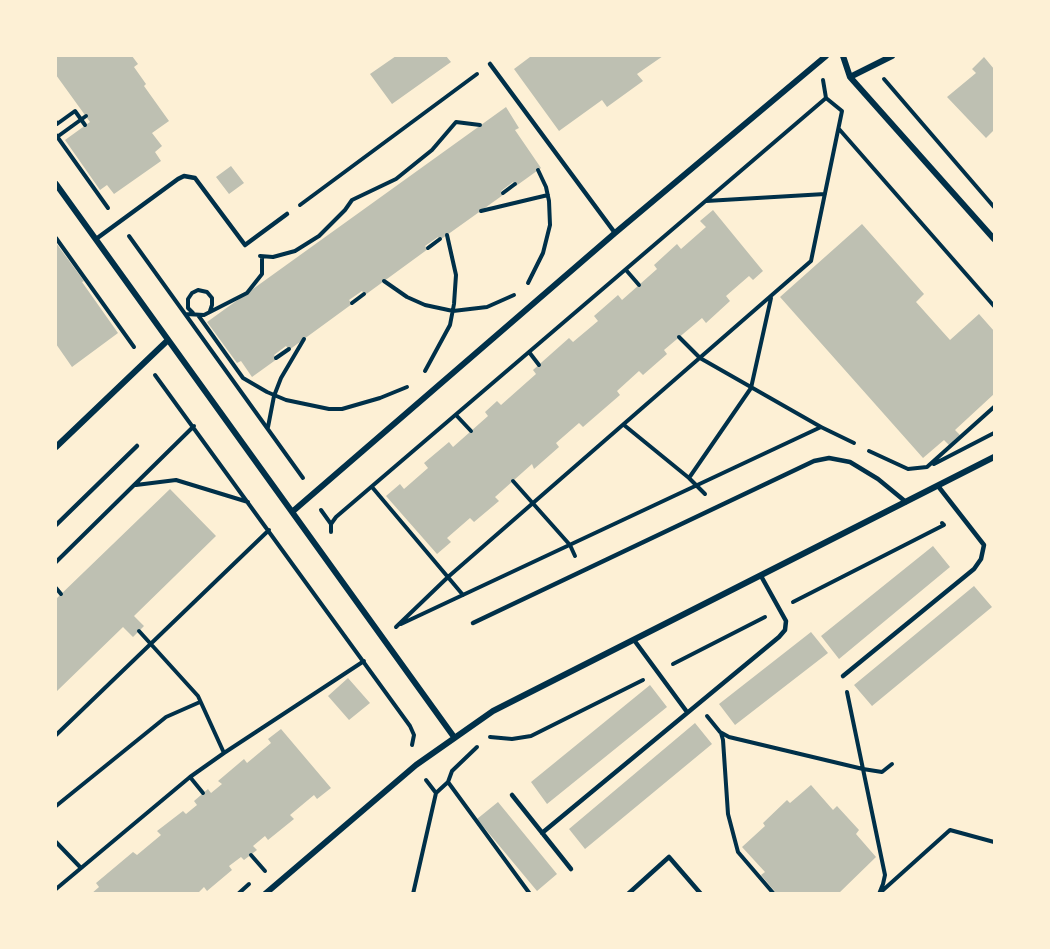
<!DOCTYPE html>
<style>
body{margin:0}
#map{position:relative;width:1050px;height:949px;overflow:hidden;background:#fdf0d5;font-family:Helvetica,sans-serif}
canvas{display:block}
.frame{position:absolute;inset:0;border:57px solid #fdf0d5;pointer-events:none}
</style>
<div id="map">
<canvas width="1050" height="949"></canvas>
<div class="frame"></div>
</div>
<script>
const context = document.querySelector('canvas').getContext('2d');
context.lineJoin = 'round';
function fill(path, color) {
  context.fillStyle = color;
  context.fill(path, 'evenodd');
}
function shape(rows) {
  const path = new Path2D();
  for (const r of rows) {
    path.moveTo(r[0], r[1]);
    for (let i = 2; i < r.length; i += 2) path.lineTo(r[i], r[i + 1]);
  }
  return path;
}
function trace(path, color, width, dash) {
  context.strokeStyle = color;
  context.lineWidth = width;
  context.lineCap = dash ? 'butt' : 'round';
  context.setLineDash(dash || []);
  context.stroke(path);
}
const building = shape([
 [56,56,132,56,138,64,134,67,146,84,144,86,169,121,152,133,162,146,155,152,161,161,114,194,107,185,100,190,65,140,90,122,56,75],
 [396,56,446,56,451,62,392,104,370,74],
 [528,56,663,56,637,74,643,81,607,107,602,100,559,131,514,69,530,57],
 [984,57,994,69,994,130,986,138,947,97,976,73,972,69],
 [506,107,519,128,515,130,541,168,516,186,513,182,501,191,503,195,440,240,438,237,425,246,428,249,365,295,362,291,349,300,352,304,289,350,286,346,274,355,277,359,252,377,241,361,237,363,207,322],
 [231,166,244,183,229,194,216,177],
 [713,210,763,271,753,280,749,276,726,296,730,301,706,323,702,318,664,350,667,354,643,375,639,371,617,391,620,395,583,427,579,423,556,443,559,447,534,469,532,464,495,497,499,501,474,522,470,518,447,538,451,542,437,554,386,496,400,484,404,489,428,468,424,463,449,442,453,447,488,416,485,412,497,401,501,405,536,374,533,370,569,338,573,342,598,321,594,316,618,295,622,300,657,269,654,265,677,244,681,249,706,227,700,221],
 [862,224,924,294,916,302,950,340,979,314,994,331,994,394,955,430,960,435,949,445,944,440,923,458,780,297],
 [56,243,84,281,82,282,118,333,72,367,56,344],
 [170,489,216,536,134,616,144,626,133,637,123,627,56,692,56,599],
 [933,546,950,567,839,659,821,636],
 [974,586,992,607,872,706,854,685],
 [811,632,828,653,735,725,719,704],
 [348,678,370,703,349,720,328,696],
 [650,685,667,707,547,804,531,782],
 [695,723,712,744,585,849,569,829],
 [281,729,331,788,317,799,314,795,290,815,294,819,268,840,265,836,253,846,257,850,244,860,241,857,229,866,232,870,207,891,204,887,197,894,91,894,99,887,96,883,133,852,137,855,161,835,157,831,183,811,186,814,197,805,194,801,208,789,211,793,222,784,218,781,244,759,247,763,271,743,268,739],
 [811,785,833,810,837,806,859,830,856,834,876,857,838,894,777,894,761,875,765,872,742,847,765,826,763,823,787,800,790,803],
 [498,802,557,874,537,891,477,819]
]);
const path = shape([
 [884,79,994,207],
 [56,122,57,124,75,111,85,125],
 [839,129,994,306],
 [56,135,108,208],
 [57,137,86,116],
 [503,193,515,184],
 [706,201,825,194],
 [300,205,477,74],
 [481,211,548,195],
 [129,236,303,478],
 [56,238,134,347],
 [428,248,440,239],
 [260,256,273,257,295,251,319,236,345,210,352,200,396,179,432,150,456,122,480,125],
 [626,270,639,285],
 [384,281,407,297,425,305,453,311,487,307,514,295],
 [528,283,543,253,550,225,549,201,546,187,538,170],
 [352,303,364,294],
 [193,313,188,308,188,299,192,293,198,290,207,292,212,298,212,305,210,311],
 [186,314,204,315,247,293,262,274,262,257],
 [198,315,243,378,267,392,286,400,329,409,342,409,380,398,407,387],
 [679,337,700,358,821,427,854,443],
 [529,352,539,365],
 [276,358,289,349],
 [425,371,450,325,454,304,456,275,447,235],
 [155,375,410,726,414,735,412,745],
 [456,415,471,431],
 [624,425,689,478,705,494],
 [268,427,274,396,281,378,304,339],
 [869,451,908,469,927,467,994,407],
 [934,464,994,433],
 [689,478,751,388,771,298],
 [513,481,570,545,575,556],
 [136,485,176,480,248,502],
 [372,487,463,595],
 [321,510,331,524,331,532],
 [331,524,336,517,826,98,823,80],
 [56,562,194,426],
 [56,588,61,594],
 [793,602,944,525,942,523],
 [401,624,821,427],
 [396,627,448,577,811,261,842,111,826,98],
 [139,631,198,696,224,753],
 [673,664,765,617],
 [847,692,885,875,883,884,879,894],
 [707,716,720,732,729,737,863,769,882,772,892,764],
 [721,733,723,740,728,814,738,852,774,894],
 [56,735,269,530],
 [490,737,512,739,531,736,643,680],
 [190,777,203,793],
 [426,780,436,793],
 [448,782,530,894],
 [56,806,166,717,200,702],
 [56,842,81,868],
 [251,855,265,871],
 [56,889,190,777,224,753,364,661],
 [882,891,950,830,994,842],
 [238,894,249,884],
 [413,894,436,793,448,782,452,771,477,747]
]);
const service = shape([
 [490,64,615,233],
 [96,239,178,179,184,176,195,178,245,245,287,214],
 [56,525,137,446],
 [473,623,814,461,829,458,850,462,878,479,906,502],
 [634,640,687,712],
 [843,676,974,569,981,559,984,545,938,486],
 [512,795,571,869],
 [542,833,779,637,785,630,786,621,761,576],
 [628,894,669,857,701,894]
]);
const minor = shape([
 [843,56,850,77,994,239],
 [850,77,892,56],
 [56,184,454,737],
 [56,447,168,340],
 [292,512,615,233,826,56],
 [265,894,416,765,493,711,994,457]
]);
fill(building, '#bec0b2');
trace(path, '#003049', 4);
trace(service, '#003049', 4.5);
trace(minor, '#003049', 6);
</script>
